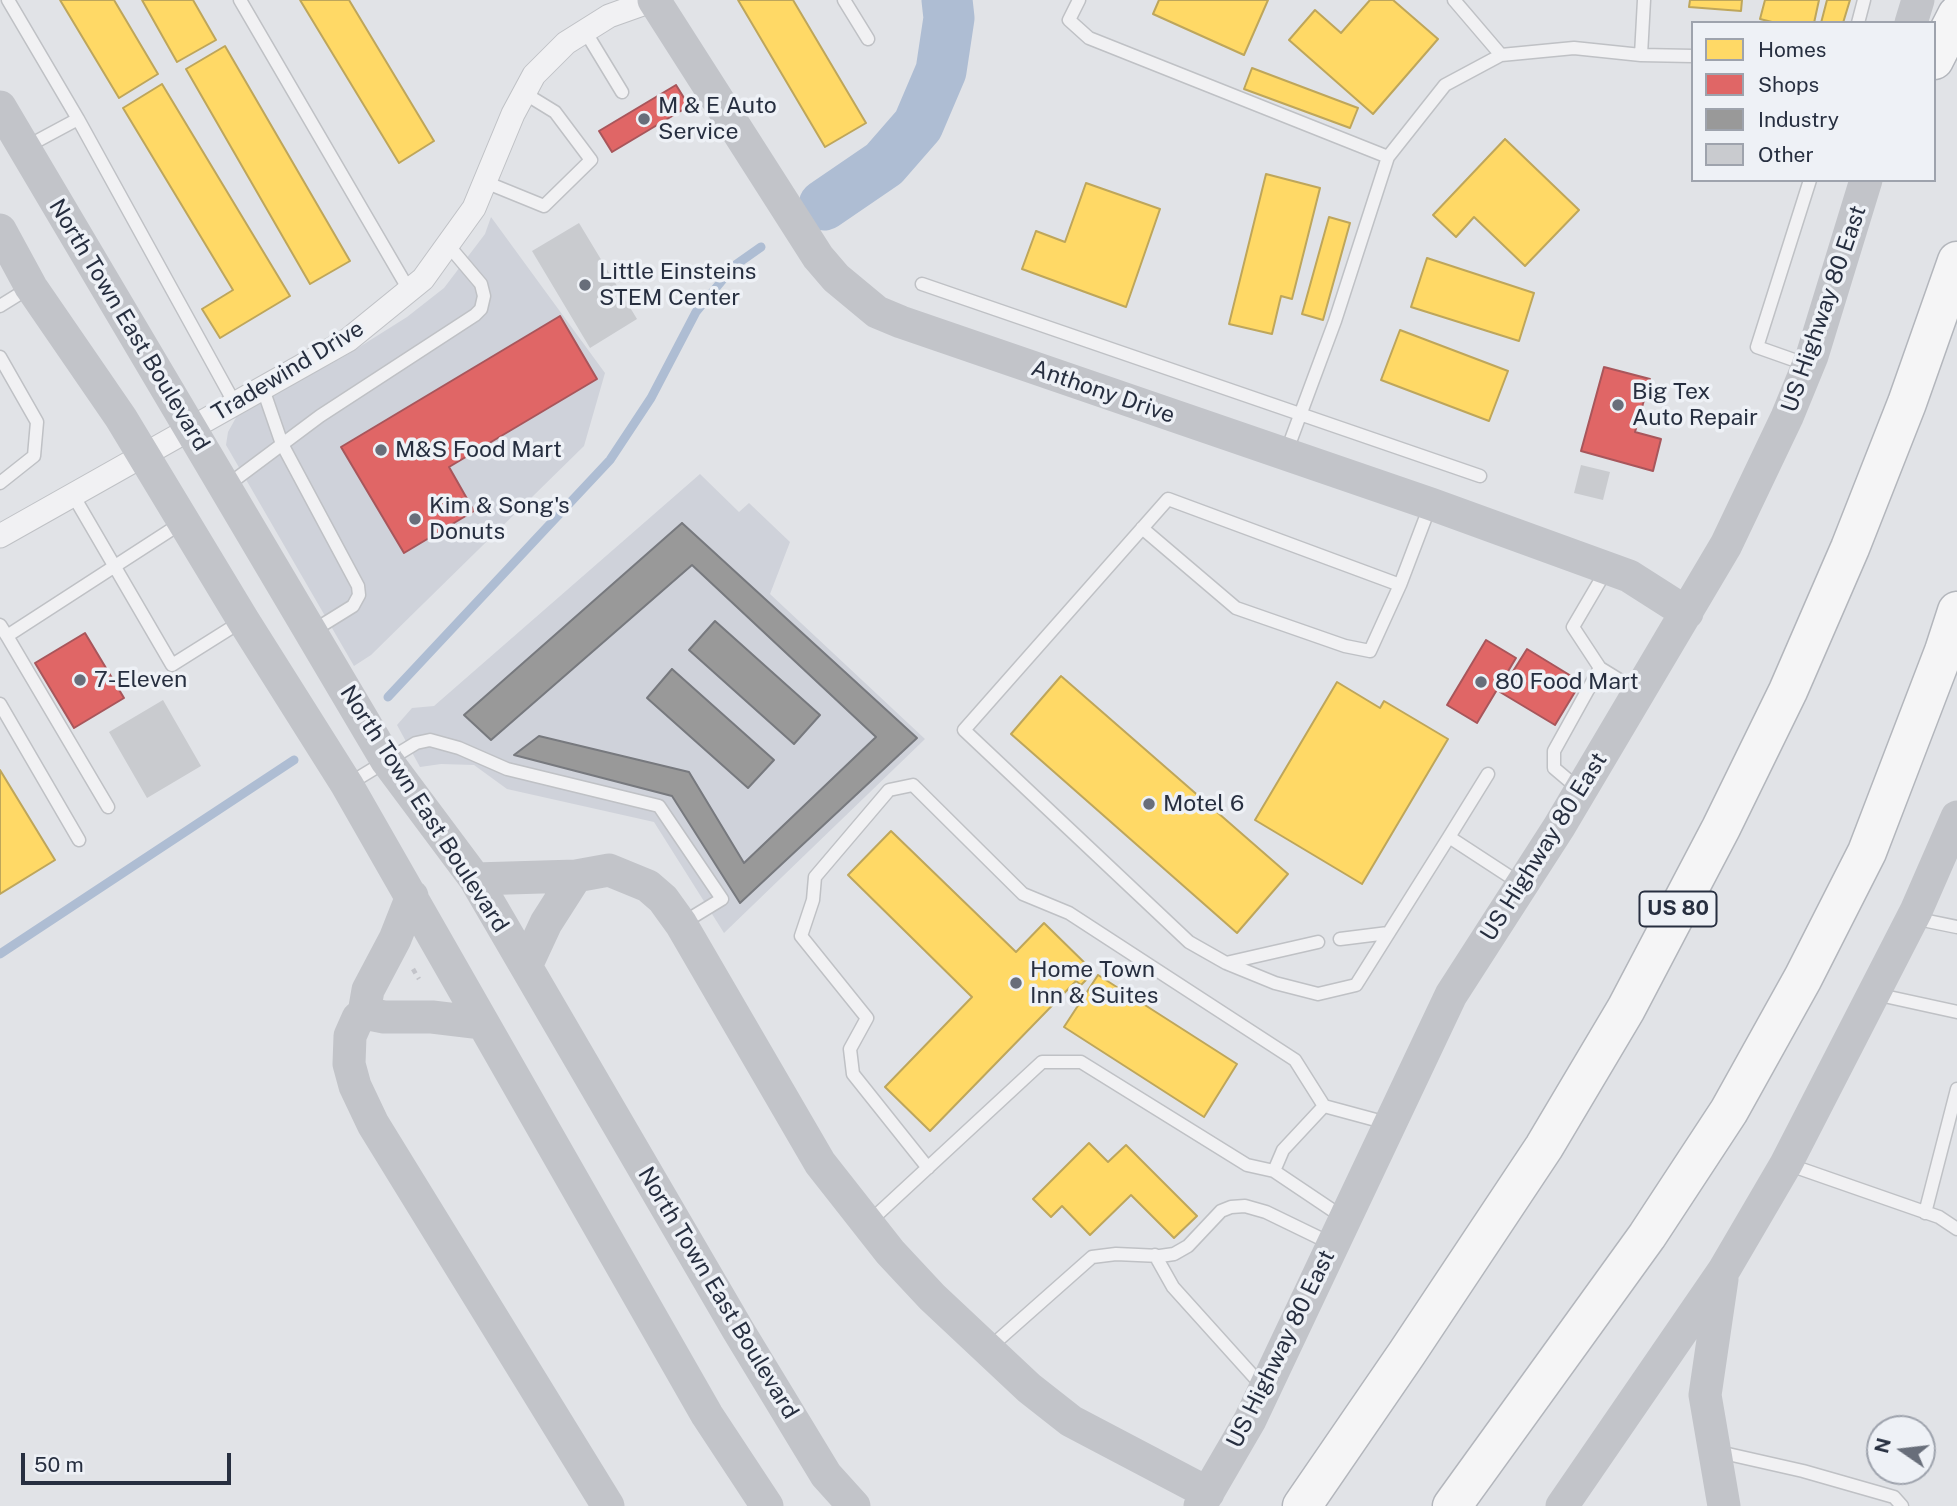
<!DOCTYPE html>
<style>
body{margin:0}
#map{position:relative;width:1957px;height:1506px;overflow:hidden;background:#e1e3e7;font-family:"Public Sans",sans-serif}
canvas{display:block}
.legend{position:absolute;left:1691px;top:21px;width:245px;height:161px;box-sizing:border-box;background:#eef1f6;border:2px solid #9ea3ad;margin:0;padding:9px 12px;list-style:none;font-size:21px;color:#272f40}
.legend li{display:flex;align-items:center;gap:14px;height:35px}
.legend b{width:35px;border:2px solid #9ea3ad}
.north{position:absolute;left:1866px;top:1415px;width:70px;height:70px;box-sizing:border-box;background:#eef1f6;border:2px solid #9ea3ad;border-radius:50%;rotate:284deg;font-size:19px;font-weight:700;line-height:28px;text-align:center;color:#272f40}
.north::after{content:'';display:block;margin:auto;width:24px;height:32px;background:#686e7a;clip-path:polygon(50% 0,100% 100%,50% 72%,0 100%)}
.scale{position:absolute;left:21px;top:1453px;width:210px;height:32px;box-sizing:border-box;border:4px solid #272f40;border-top:0;padding-left:9px;font-size:21px;line-height:24px;white-space:nowrap;color:#272f40;-webkit-text-stroke:5px #eef1f6;paint-order:stroke}
</style>
<div id="map">
<canvas width="1957" height="1506"></canvas>
<ul class="legend">
<li><b style="height:19px;background:#ffd966"></b>Homes</li>
<li><b style="height:19px;background:#e06666"></b>Shops</li>
<li><b style="height:19px;background:#999"></b>Industry</li>
<li><b style="height:19px;background:#c9cbcf"></b>Other</li>
</ul>
<div class="north">N</div>
<div class="scale">50 m</div>
</div>
<script>
const context = document.querySelector('canvas').getContext('2d');
context.lineJoin = 'round';
function fill(path, color) {
  context.fillStyle = color;
  context.fill(path, 'evenodd');
}
function shape(rows) {
  const path = new Path2D();
  for (const r of rows) {
    path.moveTo(r[0], r[1]);
    for (let i = 2; i < r.length; i += 2) path.lineTo(r[i], r[i + 1]);
  }
  return path;
}
function trace(path, color, width, dash) {
  context.strokeStyle = color;
  context.lineWidth = width;
  context.lineCap = dash ? 'butt' : 'round';
  context.setLineDash(dash || []);
  context.stroke(path);
}
function write(font, color, halo, rows, align = 'center') {
  context.font = font + ' "Public Sans",sans-serif';
  context.lineWidth = 7;
  context.setLineDash([]);
  context.textBaseline = 'middle';
  context.strokeStyle = halo;
  context.fillStyle = color;
  for (const [text, x, y, turn = 0] of rows) {
    context.save();
    context.translate(x, y);
    context.rotate((+turn || 0) * Math.PI / 180);
    context.textAlign = isNaN(turn) ? turn : align;
    if (halo) context.strokeText(text, 0, 0);
    context.fillText(text, 0, 0);
    context.restore();
  }
}
const built = shape([
 [491,217,605,373,584,446,371,655,354,666,226,445,228,432,238,414,345,356,407,317,444,288,485,234],
 [700,474,739,512,749,503,790,542,770,594,925,739,724,933,654,822,507,789,474,765,441,764,420,767,397,725,412,708,434,706]
]);
const homes = shape([
 [60,0,114,0,158,74,119,98,60,0],
 [142,0,193,0,216,40,177,62,142,0],
 [300,0,349,0,434,141,399,163,300,0],
 [738,0,793,0,866,123,825,147,738,0],
 [1159,0,1268,0,1244,55,1153,14,1159,0],
 [1370,0,1393,0,1438,39,1373,114,1289,40,1315,10,1341,33,1370,0],
 [1690,0,1742,0,1741,11,1689,7,1690,0],
 [1765,0,1819,0,1814,23,1776,23,1760,19,1765,0],
 [1827,0,1850,0,1843,23,1821,23,1827,0],
 [225,46,350,261,310,284,186,69,225,46],
 [1252,68,1358,108,1350,128,1244,89,1252,68],
 [162,84,290,296,220,338,202,309,233,290,123,108,162,84],
 [1505,139,1579,210,1525,266,1474,217,1456,237,1433,215,1505,139],
 [1266,174,1320,188,1292,299,1281,296,1272,334,1229,324,1266,174],
 [1086,183,1160,209,1126,307,1022,269,1036,231,1065,242,1086,183],
 [1329,217,1350,223,1323,320,1302,314,1329,217],
 [1427,258,1534,293,1519,341,1411,307,1427,258],
 [1400,330,1508,371,1489,421,1381,380,1400,330],
 [1061,676,1288,874,1237,933,1011,734,1061,676],
 [1337,682,1380,708,1384,701,1448,739,1362,884,1255,820,1337,682],
 [0,770,55,860,0,894,0,770],
 [891,831,1016,952,1044,923,1094,972,1081,985,1076,981,930,1131,885,1087,972,997,848,875,891,831],
 [1098,975,1237,1064,1204,1117,1064,1027,1098,975],
 [1089,1143,1108,1162,1126,1145,1197,1216,1174,1238,1131,1195,1090,1235,1062,1206,1051,1217,1033,1199,1089,1143]
]);
const shops = shape([
 [676,85,689,106,612,152,599,131,676,85],
 [560,316,597,379,449,467,474,511,404,553,341,447,560,316],
 [1604,367,1650,379,1635,432,1661,439,1653,471,1581,451,1604,367],
 [85,633,124,698,74,728,35,663,85,633],
 [1486,640,1516,658,1477,723,1447,705,1486,640],
 [1527,649,1581,682,1555,725,1500,692,1527,649]
]);
const industry = shape([
 [682,523,917,738,740,903,672,796,514,755,539,736,689,772,744,863,876,737,692,565,491,740,464,715,682,523],
 [715,621,820,715,794,744,689,650,715,621],
 [672,669,774,760,748,788,647,698,672,669]
]);
const stream = shape([
 [388,697,610,460,651,398,696,312,734,266,761,247],
 [0,954,294,760]
]);
const river = shape([
 [824,205,884,164,918,125,941,71,949,18,947,0]
]);
const building = shape([
 [579,223,637,319,590,348,532,251],
 [1581,465,1610,472,1603,500,1574,493],
 [163,700,201,766,147,798,109,732]
]);
const path = shape([
 [413,969,419,979]
]);
const lane = shape([
 [8,0,78,119,235,404],
 [240,0,409,290],
 [844,0,868,39],
 [1079,0,1069,20,1089,38,1388,157],
 [1454,0,1501,55],
 [1858,23,1864,0],
 [585,31,622,92],
 [1641,55,1644,0],
 [24,148,78,119],
 [485,182,544,206,591,160,555,112,524,93],
 [922,284,1480,476],
 [0,306,29,288],
 [0,357,37,422,34,456,0,483],
 [1808,365,1757,347,1810,180],
 [263,389,282,444,358,586,359,595,353,606,311,632],
 [1286,453,1335,321,1388,157,1445,85,1501,55,1574,48,1641,55,1693,56],
 [225,487,320,416,475,315,481,309,484,296,481,284,448,245],
 [73,495,172,665,242,621],
 [1430,506,1400,585,1168,499,964,730,1189,942,1226,963,1275,983,1318,994,1356,985,1449,837,1521,884],
 [1142,528,1236,608,1345,646,1370,651,1400,585],
 [0,625,7,636,183,522],
 [7,636,108,807],
 [1600,668,1573,627,1607,569],
 [0,704,79,840],
 [347,785,416,743,430,740,459,748,507,769,659,806,722,899,681,924],
 [1580,790,1554,768,1554,751,1600,668,1639,692],
 [1449,837,1488,774],
 [1913,918,1957,927],
 [1340,939,1388,933],
 [1226,963,1318,942],
 [1875,994,1957,1012],
 [1787,1164,1939,1217,1957,1229],
 [928,1168,853,1074,850,1049,867,1018,801,936,813,900,815,877,889,790,913,785,1023,894,1069,913,1295,1060,1324,1106,1387,1123],
 [1274,1171,1283,1150,1324,1106],
 [1925,1213,1957,1089],
 [868,1223,1042,1062,1081,1062,1247,1165,1274,1171,1344,1218],
 [1155,1255,1173,1287,1264,1388],
 [988,1349,1092,1257,1116,1254,1160,1256,1174,1254,1188,1246,1221,1211,1231,1207,1245,1206,1266,1212,1332,1244],
 [1719,1452,1803,1471,1894,1497,1902,1506]
]);
const street = shape([
 [0,536,348,340,423,279,474,208,513,114,534,75,566,43,609,16,654,0]
]);
const secondary = shape([
 [654,0,818,257,836,278,877,312,901,322,1431,504,1629,576,1687,613],
 [1911,23,1918,0],
 [0,107,387,761,475,879,738,1330,826,1475,854,1506],
 [0,230,31,287,121,418,243,620,347,785,707,1415,767,1506],
 [475,879,576,876,609,870,648,886,663,899,681,924,820,1163,890,1252,932,1297,1029,1388,1071,1421,1208,1493],
 [412,896,395,939,368,990,364,1013,358,1018,350,1036,349,1064,355,1086,373,1124,608,1506],
 [526,966,546,923,576,876],
 [364,1013,384,1017,432,1017,482,1023],
 [1722,1279,1705,1395,1724,1506],
 [1200,1506,1250,1420,1451,995,1559,827,1726,545,1787,417,1812,356,1866,180],
 [1562,1506,1724,1270,1786,1164,1916,911,1957,817]
]);
const highway = shape([
 [1934,60,1957,15],
 [1302,1506,1407,1353,1544,1147,1626,1009,1721,828,1788,691,1850,548,1907,403,1957,261],
 [1452,1506,1647,1236,1729,1111,1803,978,1867,852,1944,651,1957,611]
]);
const markers = [
 [644,119,7,"#686e7a"],
 [585,285,7,"#686e7a"],
 [1618,405,7,"#686e7a"],
 [381,450,7,"#686e7a"],
 [415,519,7,"#686e7a"],
 [80,680,7,"#686e7a"],
 [1481,682,7,"#686e7a"],
 [1149,804,7,"#686e7a"],
 [1016,983,7,"#686e7a"]
];
const shields = [
 [1678,909,77]
];
const shieldNames = [
 ["US 80",1678,909]
];
const poiNames = [
 ["M & E Auto",658,106],
 ["Service",658,132],
 ["Little Einsteins",599,272],
 ["STEM Center",599,298],
 ["Big Tex",1632,392],
 ["Auto Repair",1632,418],
 ["M&S Food Mart",395,450],
 ["Kim & Song's",429,506],
 ["Donuts",429,532],
 ["7-Eleven",94,680],
 ["80 Food Mart",1495,682],
 ["Motel 6",1163,804],
 ["Home Town",1030,970],
 ["Inn & Suites",1030,996]
];
const streetNames = [
 ["US Highway 80 East",1824,309,-71],
 ["North Town East Boulevard",129,325,59],
 ["Tradewind Drive",288,371,-31],
 ["Anthony Drive",1103,392,19],
 ["North Town East Boulevard",424,809,57],
 ["US Highway 80 East",1544,847,-58],
 ["North Town East Boulevard",718,1293,59],
 ["US Highway 80 East",1281,1349,-64]
];
fill(built, '#cfd2da');
fill(homes, '#ffd966');
trace(homes, '#bea65b', 2);
fill(shops, '#e06666');
trace(shops, '#a8565b', 2);
fill(industry, '#999');
trace(industry, '#77797e', 2);
trace(stream, '#aebdd3', 9);
trace(river, '#aebdd3', 51);
fill(building, '#c9cbcf');
trace(lane, '#bfc1c5', 15);
trace(street, '#bfc1c5', 25);
trace(highway, '#b3b6bc', 41);
trace(path, '#c3c4ca', 4.5, [5, 5]);
trace(lane, '#f1f1f3', 12);
trace(street, '#f1f1f3', 23);
trace(secondary, '#c2c4c9', 33);
trace(highway, '#f5f5f6', 38);
for (const [x, y, r, color] of markers) {
  const dot = new Path2D();
  dot.arc(x, y, r, 0, 2 * Math.PI);
  context.fillStyle = color;
  context.fill(dot);
  trace(dot, '#eef1f6', 2.5);
}
for (const [x, y, w] of shields) {
  const box = new Path2D();
  box.roundRect(x - w / 2, y - 17.5, w, 35, 5);
  context.fillStyle = '#eef1f6';
  context.fill(box);
  trace(box, '#272f40', 2);
}
write('bold 21px', '#272f40', null, shieldNames);
write('23px', '#272f40', '#eef1f6', poiNames, 'left');
write('23px', '#272f40', '#eef1f6', streetNames);
</script>
